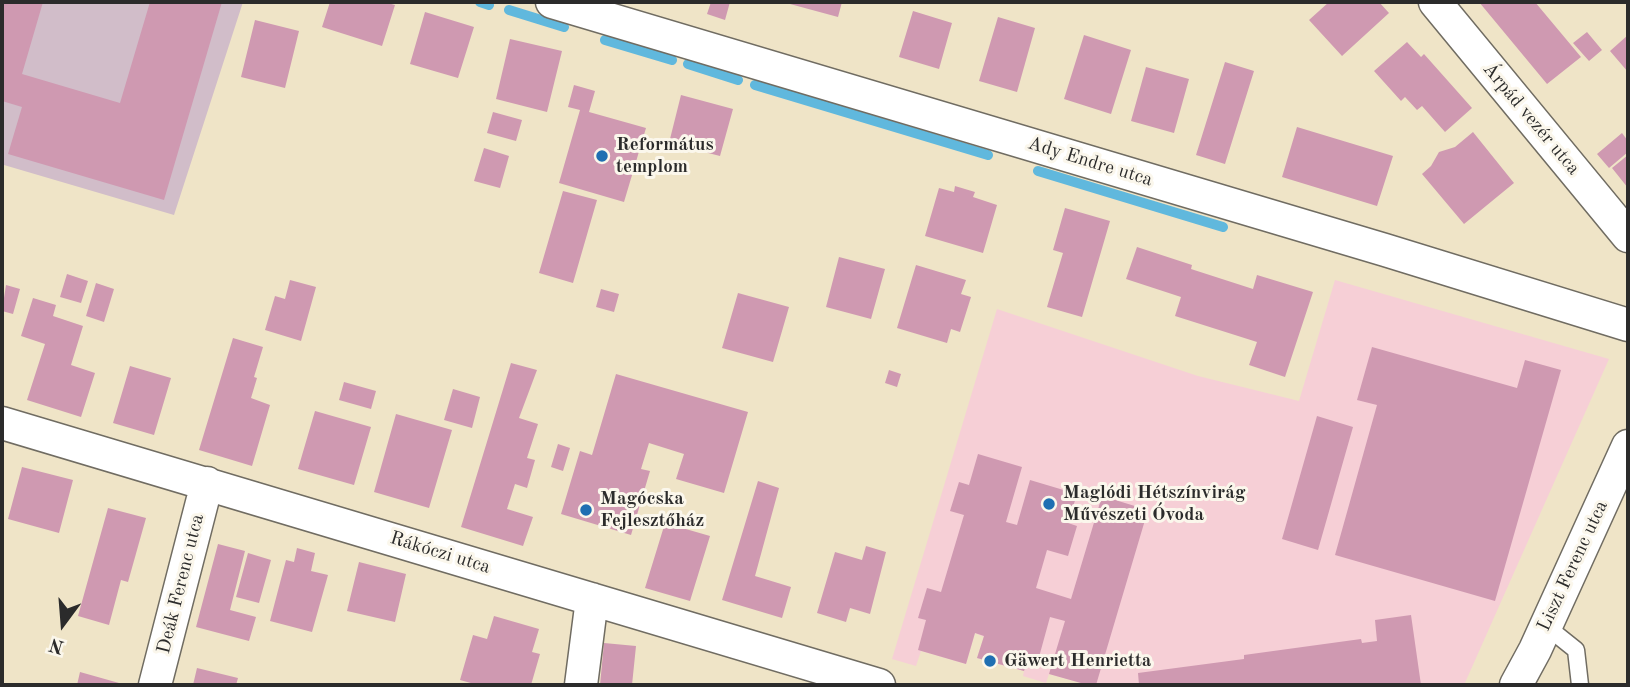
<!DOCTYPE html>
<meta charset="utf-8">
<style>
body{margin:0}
#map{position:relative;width:1630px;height:687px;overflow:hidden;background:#efe4c7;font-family:"Old Standard TT",serif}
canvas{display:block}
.frame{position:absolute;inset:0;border:4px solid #2b2b2b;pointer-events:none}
.north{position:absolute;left:28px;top:589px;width:70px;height:70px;-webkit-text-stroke:5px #fbf7ec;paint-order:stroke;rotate:196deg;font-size:19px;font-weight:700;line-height:28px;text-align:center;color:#2b2b2b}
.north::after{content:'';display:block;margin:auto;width:24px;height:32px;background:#2b2b2b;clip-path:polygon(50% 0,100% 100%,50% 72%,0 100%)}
</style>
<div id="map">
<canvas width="1630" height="687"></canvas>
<div class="frame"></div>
<div class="north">N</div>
</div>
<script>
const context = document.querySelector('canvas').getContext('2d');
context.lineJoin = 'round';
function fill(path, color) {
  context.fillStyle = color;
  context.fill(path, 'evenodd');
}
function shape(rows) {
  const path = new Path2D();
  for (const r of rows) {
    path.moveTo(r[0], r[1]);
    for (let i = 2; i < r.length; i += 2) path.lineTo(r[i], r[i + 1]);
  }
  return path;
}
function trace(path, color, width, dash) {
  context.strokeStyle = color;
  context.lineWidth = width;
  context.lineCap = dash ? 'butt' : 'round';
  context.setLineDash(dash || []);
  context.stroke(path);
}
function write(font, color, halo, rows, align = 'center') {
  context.font = font + ' "Old Standard TT",serif';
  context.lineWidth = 6;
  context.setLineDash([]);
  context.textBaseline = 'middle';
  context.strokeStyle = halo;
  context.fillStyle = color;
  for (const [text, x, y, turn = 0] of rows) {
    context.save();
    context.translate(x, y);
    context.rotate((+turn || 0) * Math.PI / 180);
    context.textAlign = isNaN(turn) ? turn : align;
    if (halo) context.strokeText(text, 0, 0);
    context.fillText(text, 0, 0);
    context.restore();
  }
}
const built = shape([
 [1335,280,1609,359,1464,685,1088,685,1049,674,1046,683,1023,676,1024,671,977,658,984,637,975,633,966,664,921,651,916,666,892,659,997,309,1198,376,1299,401]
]);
const industrial = shape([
 [2,2,243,2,174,215,4,165,2,170]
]);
const stream = shape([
 [480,2,489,5],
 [509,10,564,27],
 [605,40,672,60],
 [688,64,738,80],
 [755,85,988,155],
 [1038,171,1223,227]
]);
const building = shape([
 [2,2,43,2,22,74,120,103,150,2,222,2,164,200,8,154,22,107,2,101],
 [330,2,384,2,395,5,382,46,322,27],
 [711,2,730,2,725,20,707,14],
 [791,2,842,2,838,17,790,4],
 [1329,2,1379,2,1389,13,1342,56,1309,20],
 [1479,2,1535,2,1581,57,1547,84],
 [913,11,952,23,939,69,899,57],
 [425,12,474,27,458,78,410,64],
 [998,17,1035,28,1017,92,979,81],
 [255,20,299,31,285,88,241,77],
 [1587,32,1602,50,1589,61,1573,43],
 [1084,35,1131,50,1111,114,1064,99],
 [1628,35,1628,72,1610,51],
 [510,39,562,51,547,112,496,99],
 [1407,42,1421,57,1424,54,1472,108,1445,132,1422,106,1417,110,1405,97,1401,101,1374,71],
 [1225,62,1254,71,1225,164,1196,155],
 [1146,67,1189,79,1174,133,1131,121],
 [574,85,595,91,589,112,646,128,624,202,559,183,580,110,568,107],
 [681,95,733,109,720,156,669,143],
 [493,112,522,120,516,141,487,133],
 [1297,127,1393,156,1377,206,1282,177],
 [1473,132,1514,183,1464,224,1422,174,1431,166,1439,152,1455,147],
 [1622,133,1628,141,1628,152,1609,168,1597,154],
 [484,148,509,156,500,188,474,181],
 [1628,155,1628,188,1612,168],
 [955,186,975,192,973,197,997,205,983,253,925,236,939,188,954,192],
 [563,191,597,200,573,283,539,273],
 [1065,208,1110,221,1082,317,1047,307,1063,253,1053,250],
 [1137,247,1192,265,1191,269,1253,289,1257,275,1313,292,1285,377,1249,365,1257,342,1175,316,1181,297,1126,279],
 [839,257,885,269,871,319,826,307],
 [916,265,966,280,961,294,971,297,960,332,951,329,947,343,897,328],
 [67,274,88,281,81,303,60,297],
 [290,280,316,287,301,341,265,330,275,296,285,299],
 [96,283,114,289,104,322,86,316],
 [6,285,20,289,13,314,2,311],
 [601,289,619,294,614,312,596,307],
 [738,293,789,307,773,362,722,348],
 [33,298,56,305,53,316,83,326,71,365,95,373,81,417,27,400,45,344,21,336],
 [233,338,263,347,254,377,257,378,251,398,270,405,252,466,199,450],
 [1372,347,1517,388,1525,360,1561,370,1495,601,1335,555,1377,405,1357,400],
 [511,363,537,370,519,418,538,424,527,458,535,460,527,488,515,484,507,509,533,517,523,546,461,527],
 [130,366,171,378,154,435,113,423],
 [889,370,901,374,897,387,885,383],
 [616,374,748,412,724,493,676,479,684,454,649,443,641,469,650,471,631,535,561,514,580,451,592,455],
 [344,382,376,391,371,409,339,400],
 [453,389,480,397,472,428,444,420],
 [315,411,371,427,354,485,298,469],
 [396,414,452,430,429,508,374,492],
 [1317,416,1353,427,1318,550,1282,539],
 [558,444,570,448,563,471,551,467],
 [978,454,1022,467,1006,522,1017,525,1030,480,1077,494,1068,523,1077,526,1068,556,1047,550,1036,588,1071,599,1102,496,1148,510,1096,685,1088,685,1049,674,1065,621,1050,617,1036,668,1026,665,1024,671,977,658,984,636,975,633,966,664,918,650,926,620,918,618,927,588,941,592,964,515,950,511,959,482,969,485],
 [22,467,73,480,59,533,8,519],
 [758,481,779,488,755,576,791,587,782,618,722,600],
 [108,508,146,518,128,582,121,580,109,625,78,616],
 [665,523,710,536,690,601,645,588],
 [218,544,245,551,230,610,256,617,249,641,196,627],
 [866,546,886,552,870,614,850,608,846,622,817,613,835,552,862,560],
 [297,548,315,553,311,571,328,575,312,632,270,621,286,560,294,562],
 [248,553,271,560,259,603,236,597],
 [359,562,406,574,395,622,347,611],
 [1411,615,1421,685,1139,685,1138,673,1244,659,1244,655,1361,639,1362,643,1377,641,1375,620],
 [494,616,539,629,532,652,540,654,531,685,478,685,460,680,473,635,487,639],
 [604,643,636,646,632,685,600,685],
 [197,668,238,678,236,685,193,685],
 [80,672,119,683,118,685,77,685]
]);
const lane = shape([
 [1546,626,1576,650,1580,685]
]);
const street = shape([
 [552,2,1385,250,1628,325],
 [1435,2,1628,236],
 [2,423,879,685],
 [155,685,207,483],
 [581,685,592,599],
 [1516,685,1535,650,1628,446]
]);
const markers = [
 [602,156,7,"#1f6fb2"],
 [1049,504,7,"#1f6fb2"],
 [586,510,7,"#1f6fb2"],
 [990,661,7,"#1f6fb2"]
];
const streetNames = [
 ["Árpád vezér utca",1531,119,50],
 ["Ady Endre utca",1090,162,17],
 ["Rákóczi utca",440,553,17],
 ["Liszt Ferenc utca",1573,566,-65],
 ["Deák Ferenc utca",181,584,-76]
];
const poiNames = [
 ["Református",616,145],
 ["templom",616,167],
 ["Maglódi Hétszínvirág",1063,493],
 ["Művészeti Óvoda",1063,515],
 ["Magócska",600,499],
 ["Fejlesztőház",600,521],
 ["Gäwert Henrietta",1004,661]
];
fill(built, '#f6cfd6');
fill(industrial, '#d1bdc9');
trace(stream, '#60b8dd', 10);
fill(building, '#cf99b1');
trace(lane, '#706c62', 19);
trace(street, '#706c62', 35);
trace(lane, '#fff', 16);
trace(street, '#fff', 32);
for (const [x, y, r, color] of markers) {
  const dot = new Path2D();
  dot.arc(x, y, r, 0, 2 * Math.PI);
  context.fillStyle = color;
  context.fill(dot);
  trace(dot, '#fbf7ec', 2.5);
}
write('19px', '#2b2b2b', '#fbf7ec', streetNames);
write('bold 19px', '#2b2b2b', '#fbf7ec', poiNames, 'left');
</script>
